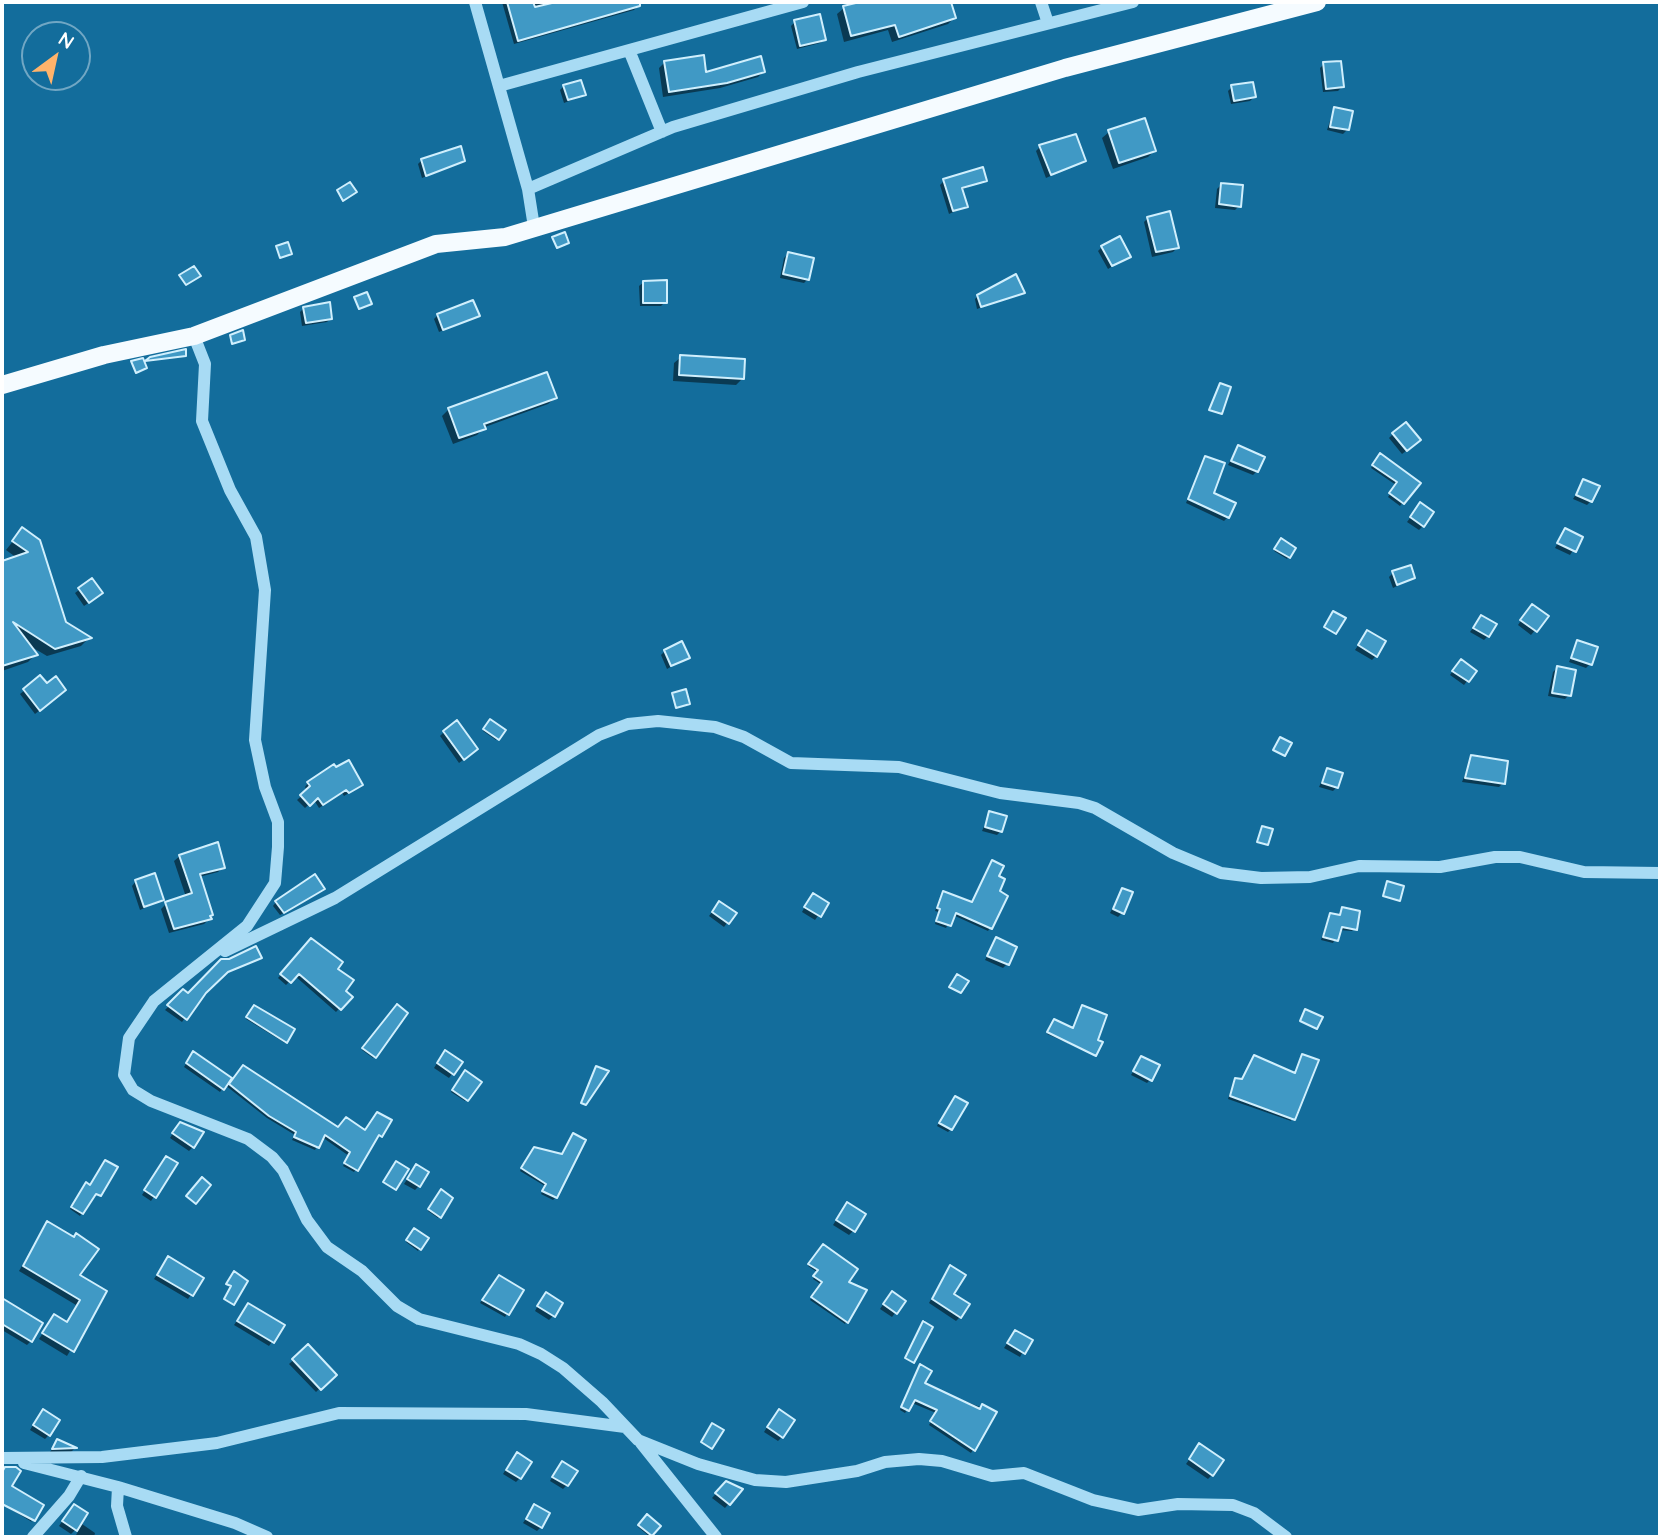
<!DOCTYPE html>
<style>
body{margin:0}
#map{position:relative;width:1662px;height:1539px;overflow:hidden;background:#136d9c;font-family:Quicksand,sans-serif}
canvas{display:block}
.frame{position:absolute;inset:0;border:4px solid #fff;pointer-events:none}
.north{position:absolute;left:21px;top:21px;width:70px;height:70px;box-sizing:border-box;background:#136d9c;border:2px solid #71a7c4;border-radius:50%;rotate:33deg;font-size:19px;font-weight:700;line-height:28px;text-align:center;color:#fff}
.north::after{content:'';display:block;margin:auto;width:24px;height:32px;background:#ffb36b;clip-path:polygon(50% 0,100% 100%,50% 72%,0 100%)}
</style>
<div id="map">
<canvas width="1662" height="1539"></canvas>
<div class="frame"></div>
<div class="north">N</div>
</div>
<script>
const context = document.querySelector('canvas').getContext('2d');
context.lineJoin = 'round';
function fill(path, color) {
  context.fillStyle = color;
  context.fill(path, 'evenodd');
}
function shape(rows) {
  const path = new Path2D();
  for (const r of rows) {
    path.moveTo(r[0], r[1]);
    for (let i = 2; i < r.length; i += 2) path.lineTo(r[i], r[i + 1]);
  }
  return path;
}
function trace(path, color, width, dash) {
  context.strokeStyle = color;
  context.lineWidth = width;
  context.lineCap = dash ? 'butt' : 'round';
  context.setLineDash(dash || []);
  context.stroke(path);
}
const shadow = shape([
 [502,2,637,2,638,6,634,10,514,44],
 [867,2,879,4,949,2,954,18,948,24,892,42,888,30,844,42,837,14,844,8],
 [795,22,824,39,820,43,797,49,791,26],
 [665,62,705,74,763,72,758,77,720,88,663,97,659,68],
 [1324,64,1342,87,1338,91,1323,92,1320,68],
 [564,86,584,95,564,103,560,90],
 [1232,87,1254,97,1250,101,1231,104,1228,91],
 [1334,109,1347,130,1343,134,1327,130],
 [1109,132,1154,151,1148,157,1113,169,1102,138],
 [1040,147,1084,161,1046,178,1036,151],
 [422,160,463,160,422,178,418,164],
 [985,180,961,190,966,206,949,214,940,185,944,181],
 [1221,185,1239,206,1235,210,1215,208,1217,189],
 [1148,218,1177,248,1173,252,1152,257,1144,222],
 [1102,247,1129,256,1108,269,1098,251],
 [788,254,808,279,804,283,780,278,784,258],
 [644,282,665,302,661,306,640,306,639,286],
 [1023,292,977,309,975,299,978,296],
 [304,308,331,318,327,322,302,326,300,312],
 [438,315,478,315,439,332,434,319],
 [681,357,743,378,736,385,673,381,674,363],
 [555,398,548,404,485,427,477,435,453,444,442,416,449,409],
 [1393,434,1415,444,1402,454,1389,438],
 [1238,448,1257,471,1253,475,1228,465],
 [1205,458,1211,493,1228,517,1224,521,1186,503],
 [1378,458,1418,483,1400,506,1388,497,1396,485,1371,468],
 [1584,481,1591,501,1587,505,1573,499],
 [1417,509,1423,526,1419,530,1407,522],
 [22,530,65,623,89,638,81,646,47,656,30,646,36,654,28,662,2,671,2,562,17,558,6,550],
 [1565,530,1581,538,1570,555,1555,548],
 [1280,542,1294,549,1287,559,1274,551],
 [1393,573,1413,578,1393,588,1389,577],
 [92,580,97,597,84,606,75,593],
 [1528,610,1546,617,1531,635,1518,625],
 [1481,617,1488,636,1484,640,1470,632],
 [1367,632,1376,656,1372,660,1355,650],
 [1578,642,1590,664,1586,668,1569,662],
 [665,651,688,657,667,669,661,655],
 [1457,665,1475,671,1464,685,1450,675],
 [1557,668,1569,695,1565,699,1548,696,1553,672],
 [40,678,60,694,35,714,20,694],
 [490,721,503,730,496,740,483,731],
 [444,732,472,753,459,763,440,736],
 [1472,757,1503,783,1499,787,1462,782],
 [1327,770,1337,787,1333,791,1319,787],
 [308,783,357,788,344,796,342,793,319,808,314,800,305,808,297,800,307,791,305,787],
 [990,813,1001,831,997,835,982,831],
 [180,856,223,867,218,872,199,877,209,919,204,924,169,933,161,909,166,904,186,897,174,861],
 [992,862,998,892,1006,897,990,928,988,931,953,915,946,928,935,924,939,912,935,911,941,896,944,893,971,903],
 [136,881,162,900,140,910,132,886],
 [1122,890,1122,913,1118,917,1110,913],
 [320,892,280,915,273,906,276,902],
 [809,899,827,903,815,920,802,912],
 [716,907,727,923,724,927,709,916],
 [1342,909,1355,928,1352,931,1339,930,1333,943,1321,940,1328,918,1331,915,1338,916],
 [312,940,335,969,344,992,350,997,336,1012,295,976,286,985,278,978],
 [996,940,1007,964,1003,968,985,960],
 [259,957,222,975,204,992,182,1022,165,1010,183,992,188,995,222,961],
 [398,1007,406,1014,373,1058,362,1050],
 [255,1008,286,1042,285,1043,246,1019],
 [1053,1023,1096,1040,1095,1055,1047,1034],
 [193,1053,232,1080,338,1129,365,1132,389,1121,354,1172,343,1166,349,1156,322,1137,315,1150,292,1140,295,1135,267,1118,225,1085,220,1092,184,1067],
 [1302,1056,1291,1121,1228,1099,1235,1079,1294,1075],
 [441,1057,460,1063,449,1078,434,1068],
 [1142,1058,1151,1079,1147,1083,1131,1075],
 [466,1072,480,1082,465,1101,451,1092],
 [952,1101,951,1129,948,1132,937,1126],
 [176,1128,193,1147,189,1151,170,1138],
 [532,1151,556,1197,553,1200,541,1194,545,1186,520,1171],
 [163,1162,176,1164,151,1201,142,1195],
 [416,1166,419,1186,415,1190,404,1184],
 [84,1187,100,1195,93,1195,80,1216,70,1209],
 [440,1193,451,1198,438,1218,428,1211],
 [844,1208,853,1231,849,1235,833,1225],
 [47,1223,78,1276,105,1292,67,1356,39,1339,54,1316,66,1323,76,1305,19,1271],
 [414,1231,426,1239,418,1251,406,1242],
 [823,1246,847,1283,864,1290,845,1324,810,1300,822,1285,813,1279,817,1272,808,1266],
 [168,1258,202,1279,188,1299,154,1279],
 [947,1271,960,1317,956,1321,929,1303],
 [496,1280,521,1291,505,1317,480,1303],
 [888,1297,904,1301,892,1317,880,1309],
 [542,1298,553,1316,549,1320,535,1311],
 [3,1300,31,1341,27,1345,2,1330],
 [245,1309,283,1326,269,1346,234,1325],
 [1012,1336,1029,1340,1020,1357,1004,1348],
 [308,1347,334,1375,316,1392,289,1364],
 [918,1369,922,1384,995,1413,971,1453,929,1425,936,1413,912,1403,905,1413,900,1410],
 [39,1415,49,1435,45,1439,30,1430],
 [775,1415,782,1437,778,1441,764,1432],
 [58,1441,74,1449,71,1452,50,1452],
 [1196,1450,1212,1475,1208,1479,1186,1464],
 [513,1458,520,1478,516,1482,503,1474],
 [558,1467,567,1485,563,1489,550,1481],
 [4,1470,10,1487,32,1522,2,1504,8,1491,2,1487],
 [722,1487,741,1490,725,1508,712,1498],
 [534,1506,541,1527,537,1531,523,1523],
 [70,1510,76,1529,71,1534,59,1526],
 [647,1517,659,1527,650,1537,638,1527],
 [82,1524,95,1533,94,1537,75,1537]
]);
const building = shape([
 [507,2,533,2,535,7,556,2,640,2,640,6,518,41,507,2],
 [860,2,951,2,956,18,899,37,895,25,851,36,843,6,860,2],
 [820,14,826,40,800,46,794,20,820,14],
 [704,55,706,72,761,56,765,72,727,83,669,92,664,61,704,55],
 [1341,61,1344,87,1326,89,1323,62,1341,61],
 [581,80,586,95,568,100,563,85,581,80],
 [1253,82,1256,97,1234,101,1231,85,1253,82],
 [1334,107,1353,111,1349,130,1330,127,1334,107],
 [1145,118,1156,151,1119,163,1108,130,1145,118],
 [1076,134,1086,161,1051,175,1039,145,1076,134],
 [461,146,465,161,426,176,421,159,461,146],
 [983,167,987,181,962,188,968,207,953,211,943,179,983,167],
 [350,182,357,192,343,201,337,190,350,182],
 [1221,183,1243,185,1241,207,1219,204,1221,183],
 [1170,211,1179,248,1156,252,1147,217,1170,211],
 [565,232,569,243,557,248,552,237,565,232],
 [1120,236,1131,257,1112,266,1101,246,1120,236],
 [288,242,292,254,280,258,276,246,288,242],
 [788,252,814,258,809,280,783,274,788,252],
 [194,266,201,276,186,285,179,275,194,266],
 [1016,274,1025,293,981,307,977,295,1016,274],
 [667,280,667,303,643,303,643,281,667,280],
 [367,292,372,304,359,309,354,297,367,292],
 [473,300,480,316,443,330,437,314,473,300],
 [330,302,332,319,306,323,303,307,330,302],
 [243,330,245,340,232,344,230,335,243,330],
 [186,349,186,356,145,361,150,357,186,349],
 [680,355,745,359,744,379,679,375,680,355],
 [143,358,147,368,136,373,131,361,143,358],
 [547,372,557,398,484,424,486,429,459,438,448,408,547,372],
 [1220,383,1231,387,1222,414,1209,410,1220,383],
 [1406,422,1421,440,1407,451,1392,433,1406,422],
 [1238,445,1265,457,1258,472,1231,461,1238,445],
 [1380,453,1421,483,1404,504,1389,493,1397,482,1372,465,1380,453],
 [1205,456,1225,463,1214,493,1236,503,1229,518,1188,499,1205,456],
 [1583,479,1600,486,1592,502,1576,495,1583,479],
 [1420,502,1434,512,1424,527,1410,517,1420,502],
 [22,527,40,540,66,622,92,638,55,649,13,622,38,655,2,666,2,561,28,552,12,541,22,527],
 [1565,528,1583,537,1576,552,1557,543,1565,528],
 [1281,538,1296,548,1290,558,1274,549,1281,538],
 [1411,565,1415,578,1397,585,1392,571,1411,565],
 [92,578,103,593,89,603,78,588,92,578],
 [1532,604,1549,616,1537,632,1520,620,1532,604],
 [1333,611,1346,618,1336,634,1324,627,1333,611],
 [1481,615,1497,624,1489,637,1473,628,1481,615],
 [1367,630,1386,641,1377,657,1358,645,1367,630],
 [1577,640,1598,647,1592,665,1571,658,1577,640],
 [682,641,690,658,671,666,664,650,682,641],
 [1461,659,1477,671,1469,682,1452,671,1461,659],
 [1557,666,1576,670,1571,696,1552,693,1557,666],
 [40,675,47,683,56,676,66,690,40,711,23,689,40,675],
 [686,689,690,704,676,708,672,693,686,689],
 [490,719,506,730,499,740,483,729,490,719],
 [457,720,478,749,464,760,443,731,457,720],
 [1280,737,1292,743,1285,756,1273,750,1280,737],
 [1471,755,1508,761,1505,784,1465,778,1471,755],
 [349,760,363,785,349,793,346,790,323,805,318,798,310,806,300,795,310,786,307,782,334,764,336,767,349,760],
 [1327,768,1343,773,1338,788,1322,783,1327,768],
 [989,811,1007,816,1002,832,985,827,989,811],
 [1262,826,1273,829,1268,845,1257,842,1262,826],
 [218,842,225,868,200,874,213,915,210,916,212,919,174,929,165,902,192,893,179,855,218,842],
 [992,860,1004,866,999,876,1005,879,1000,891,1008,896,992,929,956,913,951,926,936,921,940,909,937,908,943,891,972,902,992,860],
 [155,873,164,900,144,907,135,880,155,873],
 [315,874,325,889,284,913,275,901,315,874],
 [1387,881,1404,886,1400,901,1383,896,1387,881],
 [1122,888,1133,892,1124,914,1113,909,1122,888],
 [813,893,829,903,821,917,804,907,813,893],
 [719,901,737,913,729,924,712,912,719,901],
 [1342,907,1360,911,1357,930,1342,927,1338,941,1323,937,1330,913,1340,915,1342,907],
 [996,937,1017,947,1009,965,987,956,996,937],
 [311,938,343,962,338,969,354,980,346,991,353,997,341,1010,299,974,291,983,280,974,311,938],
 [256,946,262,958,228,972,206,993,187,1020,167,1005,183,989,188,993,221,959,229,959,256,946],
 [957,974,969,981,961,993,949,987,957,974],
 [397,1004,408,1013,376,1058,362,1048,397,1004],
 [254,1005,295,1029,287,1043,246,1017,254,1005],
 [1082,1005,1107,1015,1098,1040,1103,1042,1096,1056,1047,1032,1054,1019,1073,1028,1082,1005],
 [1305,1009,1323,1017,1317,1029,1300,1021,1305,1009],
 [445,1050,463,1062,454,1075,437,1063,445,1050],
 [193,1051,232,1078,224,1090,186,1063,193,1051],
 [1302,1054,1319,1060,1295,1120,1230,1096,1235,1078,1242,1079,1254,1055,1295,1073,1302,1054],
 [1141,1056,1160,1065,1152,1081,1133,1071,1141,1056],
 [243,1065,338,1127,346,1117,365,1130,377,1112,392,1120,382,1137,379,1135,358,1171,344,1163,350,1152,325,1135,319,1148,294,1137,296,1132,269,1116,229,1084,243,1065],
 [596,1066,609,1071,586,1105,581,1103,596,1066],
 [465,1070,482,1082,468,1101,452,1090,465,1070],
 [955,1096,968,1103,952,1130,939,1123,955,1096],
 [180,1122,204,1132,194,1148,172,1133,180,1122],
 [573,1133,586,1140,557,1198,542,1191,546,1184,521,1168,534,1147,562,1154,573,1133],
 [166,1156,178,1163,156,1198,144,1190,166,1156],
 [105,1160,118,1167,101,1196,96,1194,83,1214,71,1207,86,1182,90,1185,105,1160],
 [396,1161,409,1169,396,1190,383,1182,396,1161],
 [416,1164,429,1172,420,1187,407,1179,416,1164],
 [202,1177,211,1185,196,1204,186,1196,202,1177],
 [441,1189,453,1198,441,1218,428,1209,441,1189],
 [847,1202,866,1214,855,1232,836,1220,847,1202],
 [47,1221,74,1237,76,1233,99,1249,80,1275,107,1291,74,1352,42,1333,54,1314,67,1322,80,1300,23,1266,47,1221],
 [414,1228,429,1238,421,1250,406,1240,414,1228],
 [823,1244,858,1269,849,1282,867,1290,848,1323,811,1297,822,1282,813,1276,818,1270,808,1264,823,1244],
 [168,1256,204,1278,193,1296,157,1275,168,1256],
 [950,1265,966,1275,954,1294,970,1304,961,1318,932,1299,950,1265],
 [234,1271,248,1281,234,1305,224,1299,231,1286,226,1284,234,1271],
 [499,1275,524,1290,509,1315,482,1300,499,1275],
 [892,1291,906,1301,897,1314,883,1304,892,1291],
 [546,1292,563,1303,555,1317,537,1306,546,1292],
 [2,1298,43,1323,32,1342,2,1324,2,1298],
 [248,1303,285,1325,274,1343,237,1321,248,1303],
 [923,1321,933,1327,914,1363,905,1358,923,1321],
 [1015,1330,1033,1340,1025,1354,1007,1343,1015,1330],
 [308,1344,337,1375,321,1390,292,1359,308,1344],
 [920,1364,932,1371,925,1383,980,1409,982,1404,997,1412,975,1451,930,1421,937,1410,915,1400,909,1411,901,1407,920,1364],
 [43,1409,60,1420,50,1436,33,1425,43,1409],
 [779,1409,795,1420,783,1438,767,1427,779,1409],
 [712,1423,724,1430,712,1449,701,1442,712,1423],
 [57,1439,77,1448,52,1449,57,1439],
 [1199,1443,1224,1460,1213,1476,1189,1459,1199,1443],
 [517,1452,532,1462,521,1479,506,1470,517,1452],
 [562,1461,578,1471,568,1486,552,1477,562,1461],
 [5,1467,16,1467,21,1471,12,1486,44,1505,35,1521,2,1504,2,1472,5,1467],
 [726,1481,743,1489,730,1505,715,1493,726,1481],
 [74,1504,88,1513,77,1531,62,1521,74,1504],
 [534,1504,550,1513,542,1528,526,1519,534,1504],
 [647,1514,661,1526,652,1536,638,1525,647,1514]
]);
const minor = shape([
 [475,2,528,189,534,227],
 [1041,2,1048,23],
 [629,50,662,132],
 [499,86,803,2],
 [528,189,673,127,858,72,1133,2],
 [194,336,205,364,202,421,230,490,256,537,265,590,255,740,265,787,278,822,278,847,275,883,247,926,154,1001,129,1038,124,1075,133,1090,151,1101,248,1139,272,1157,283,1170,307,1220,327,1247,362,1271,397,1306,419,1319,519,1344,541,1354,563,1368,602,1402,638,1440,698,1464,755,1480,786,1482,857,1471,885,1462,919,1459,942,1461,992,1476,1024,1473,1093,1500,1138,1510,1178,1504,1233,1505,1254,1513,1286,1537],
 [225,951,335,898,599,735,628,724,658,721,715,727,744,737,791,763,899,767,1000,793,1079,803,1095,808,1173,853,1221,873,1261,878,1310,877,1359,866,1440,867,1495,857,1520,857,1584,872,1660,873],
 [641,1443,716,1537],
 [2,1458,102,1457,217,1443,339,1413,526,1414,625,1427],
 [24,1463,118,1487,235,1523,267,1537],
 [118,1487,117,1506,126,1537],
 [33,1537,69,1496,81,1476]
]);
const major = shape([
 [2,385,104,355,194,336,436,244,505,237,1065,68,1317,2]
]);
fill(shadow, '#0007');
fill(building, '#4099c5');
trace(building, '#d0effd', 2);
trace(minor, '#a8dbf4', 12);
trace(major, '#f5fbff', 18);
</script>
